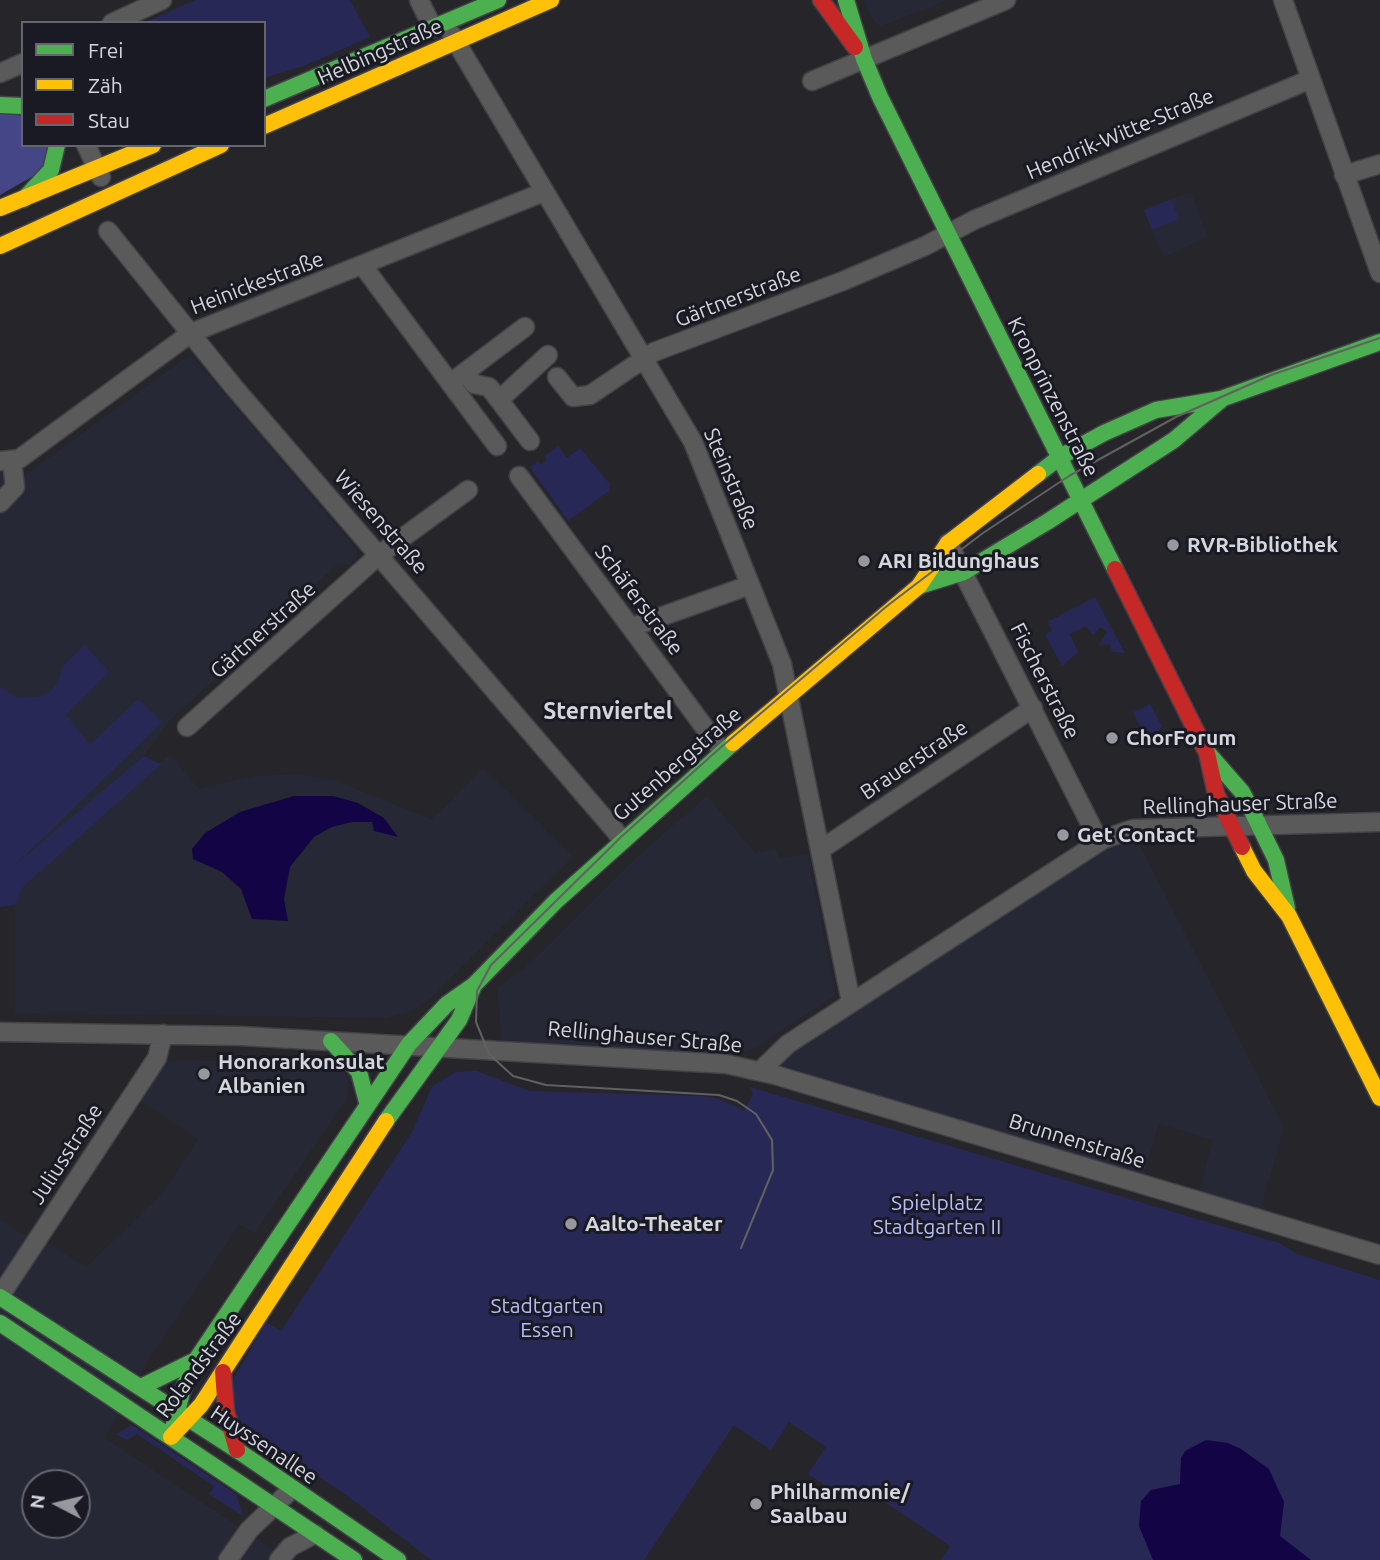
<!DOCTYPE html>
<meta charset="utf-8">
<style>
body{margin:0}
#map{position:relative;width:1380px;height:1560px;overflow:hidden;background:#25252a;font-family:Ubuntu,sans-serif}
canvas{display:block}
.legend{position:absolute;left:21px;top:21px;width:245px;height:126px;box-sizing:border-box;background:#191a23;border:2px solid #64656d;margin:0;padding:9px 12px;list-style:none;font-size:21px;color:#d5d6dd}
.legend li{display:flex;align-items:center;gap:14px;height:35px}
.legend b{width:35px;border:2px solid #64656d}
.north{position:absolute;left:21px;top:1469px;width:70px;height:70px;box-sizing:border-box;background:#191a23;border:2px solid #64656d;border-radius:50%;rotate:277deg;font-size:19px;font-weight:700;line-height:28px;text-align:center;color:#d5d6dd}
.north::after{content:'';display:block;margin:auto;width:24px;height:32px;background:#97989e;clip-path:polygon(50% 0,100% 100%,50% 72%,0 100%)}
</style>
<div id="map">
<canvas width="1380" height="1560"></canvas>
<ul class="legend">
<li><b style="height:9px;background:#4caf50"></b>Frei</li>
<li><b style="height:9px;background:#ffc107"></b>Zäh</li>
<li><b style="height:9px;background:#c62828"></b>Stau</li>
</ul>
<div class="north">N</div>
</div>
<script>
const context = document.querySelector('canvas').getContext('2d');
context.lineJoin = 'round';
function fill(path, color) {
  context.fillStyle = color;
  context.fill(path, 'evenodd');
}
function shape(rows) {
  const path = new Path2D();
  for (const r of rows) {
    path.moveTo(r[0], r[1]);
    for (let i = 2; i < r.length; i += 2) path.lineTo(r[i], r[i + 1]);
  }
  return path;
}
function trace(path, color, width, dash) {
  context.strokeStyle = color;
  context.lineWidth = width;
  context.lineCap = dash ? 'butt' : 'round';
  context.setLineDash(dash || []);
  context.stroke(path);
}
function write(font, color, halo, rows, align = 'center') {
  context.font = font + ' Ubuntu,sans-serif';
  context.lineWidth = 6;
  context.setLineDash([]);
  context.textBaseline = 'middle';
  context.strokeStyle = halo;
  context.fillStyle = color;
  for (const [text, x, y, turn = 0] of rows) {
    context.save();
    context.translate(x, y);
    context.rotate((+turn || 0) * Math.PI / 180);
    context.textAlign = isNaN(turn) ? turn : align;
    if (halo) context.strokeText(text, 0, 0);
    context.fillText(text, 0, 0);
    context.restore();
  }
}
const built = shape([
 [863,0,948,0,881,26,874,22],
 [1191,192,1208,237,1164,257,1152,230,1178,219,1171,199],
 [187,357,193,357,357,550,357,556,350,564,336,566,261,631,257,642,169,721,144,756,0,880,0,468,8,478,8,484,24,499,22,491,25,475],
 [170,754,199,789,253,776,300,774,335,780,432,820,483,768,573,857,431,998,410,1012,385,1018,15,1013,15,905,23,887],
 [707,796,755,853,776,849,779,859,807,853,836,995,748,1052,664,1053,502,1045,497,988,526,967,639,855],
 [1133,831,1284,1128,1258,1217,1197,1199,1213,1140,1159,1124,1142,1181,767,1070,790,1047],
 [161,1060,325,1062,338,1067,347,1076,349,1085,347,1098,255,1233,239,1225,147,1362,105,1438,289,1560,0,1560,0,1219,22,1234,43,1240,86,1267,163,1193,198,1139,135,1097],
 [35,1483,77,1483,77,1525,35,1525]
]);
const green = shape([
 [195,0,350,0,370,37,304,66,264,78,264,23,144,23],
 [1171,199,1179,219,1152,230,1144,210],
 [558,446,567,458,580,448,610,484,609,491,568,521,530,467,538,461,541,464,547,460,545,456],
 [1095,597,1125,653,1112,652,1110,644,1098,646,1107,632,1100,627,1093,635,1086,626,1070,634,1078,652,1062,666,1045,635,1052,630,1047,622],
 [85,645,109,672,66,715,90,745,138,699,162,722,13,867,144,756,161,764,23,887,15,905,0,907,0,687,17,698,38,697,51,691,59,681,62,667],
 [1150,704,1162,726,1149,744,1133,712],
 [477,1071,530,1091,701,1096,720,1099,744,1111,753,1094,750,1087,1279,1243,1297,1254,1380,1280,1380,1560,941,1560,950,1546,864,1488,852,1504,808,1474,826,1447,789,1422,771,1450,734,1425,644,1560,431,1560,349,1497,273,1446,265,1457,251,1447,234,1420,234,1378,266,1322,281,1331,412,1132,432,1086,456,1072],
 [132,1425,236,1494,243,1516,209,1494,214,1486,137,1434,127,1440,115,1434]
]);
const forest = shape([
 [0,112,23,116,23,145,48,145,42,171,0,195]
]);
const water = shape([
 [294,796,333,796,358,803,384,818,398,837,374,831,372,822,352,822,332,827,314,837,290,867,284,899,288,921,252,919,241,889,222,872,193,859,192,849,205,833,240,812],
 [1206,1440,1228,1443,1241,1449,1269,1469,1284,1502,1280,1536,1311,1560,1153,1560,1139,1526,1141,1501,1151,1490,1180,1484,1181,1458,1185,1451]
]);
const street = shape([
 [419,0,433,28],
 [1283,0,1380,273],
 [112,23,162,0],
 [452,35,693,442,782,664,851,1002],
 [0,73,23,63],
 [812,81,1006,0],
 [86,145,101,177],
 [1344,175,1380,164],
 [108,231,233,386,623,840],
 [363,266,497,446],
 [465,372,474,384,489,387,499,400,548,355],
 [557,377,573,397,590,395,654,352,843,281,925,246,974,220,1311,79],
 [456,379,525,327],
 [499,400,530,441],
 [0,461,19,459,191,333,544,192],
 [519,476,722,751],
 [0,503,15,487,12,462],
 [948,543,1099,841],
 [632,627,750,585],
 [187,727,379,555,468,490],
 [820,850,1033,708],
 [0,1032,241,1036,726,1064,775,1075,1380,1255],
 [760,1071,788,1044,1104,839,1133,829,1380,822],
 [0,1296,157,1058,163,1034],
 [228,1560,249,1530,292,1489],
 [279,1560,290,1547,315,1534]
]);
const fast = shape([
 [846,0,864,59,880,97,1115,569],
 [264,99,498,0],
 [0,105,23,106],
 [24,199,51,170,57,145],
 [1038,474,1060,457,1104,433,1156,410,1221,399,1380,342],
 [919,586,964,572,1047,522,1174,440,1221,400],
 [1208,753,1242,792,1251,809,1276,860,1287,908],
 [331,1041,359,1072,367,1102],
 [386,1121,459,1020,474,985],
 [0,1297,237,1450,398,1560],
 [0,1323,354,1560],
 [141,1387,196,1360],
 [171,1437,182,1392,196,1360,409,1044,447,1004,474,985,556,901,733,743]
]);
const slow = shape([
 [264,126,551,0],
 [0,208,153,145],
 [0,246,221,145],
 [733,743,919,586,948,543,1038,474],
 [1242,847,1254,871,1289,916,1380,1098],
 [171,1437,201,1405,386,1121]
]);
const jam = shape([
 [821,0,855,47],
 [1115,569,1207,753,1216,794,1242,847],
 [223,1372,226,1411,237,1450]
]);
const tram = shape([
 [741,1248,773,1170,772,1140,756,1114,737,1101,719,1095,546,1085,513,1076,489,1054,476,1022,477,991,491,965,621,837,720,748,887,606,983,533,1069,476,1176,417,1271,375,1380,338]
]);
const markers = [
 [1173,545,7,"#97989e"],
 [864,561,7,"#97989e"],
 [1112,738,7,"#97989e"],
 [1063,835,7,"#97989e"],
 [204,1074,7,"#97989e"],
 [571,1224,7,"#97989e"],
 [756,1504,7,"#97989e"]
];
const streetNames = [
 ["Helbingstraße",380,52,-24],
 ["Hendrik-Witte-Straße",1120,134,-23],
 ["Heinickestraße",257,283,-21],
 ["Gärtnerstraße",738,297,-21],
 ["Kronprinzenstraße",1053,397,63],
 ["Steinstraße",731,479,67],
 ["Wiesenstraße",381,522,49],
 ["Schäferstraße",639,600,53],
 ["Gärtnerstraße",263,630,-42],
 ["Fischerstraße",1045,681,63],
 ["Brauerstraße",914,760,-34],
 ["Gutenbergstraße",677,764,-41],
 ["Rellinghauser Straße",1240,804,-2],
 ["Rellinghauser Straße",645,1037,5],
 ["Brunnenstraße",1077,1141,17],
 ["Juliusstraße",66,1154,-57],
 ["Rolandstraße",199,1365,-53],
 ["Huyssenallee",264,1445,34]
];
const poiNames = [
 ["RVR-Bibliothek",1187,545],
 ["ARI Bildunghaus",878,561],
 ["ChorForum",1126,738],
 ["Get Contact",1077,835],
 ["Honorarkonsulat",218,1062],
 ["Albanien",218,1086],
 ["Aalto-Theater",585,1224],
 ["Philharmonie/",770,1492],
 ["Saalbau",770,1516]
];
const parkNames = [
 ["Spielplatz",937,1203],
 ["Stadtgarten II",937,1227],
 ["Stadtgarten",547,1306],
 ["Essen",547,1330]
];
const neighbourhoodNames = [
 ["Sternviertel",608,711]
];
fill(built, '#262835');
fill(green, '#282857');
fill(forest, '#444687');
fill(water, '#130445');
trace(street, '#424246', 21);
trace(fast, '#424246', 19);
trace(slow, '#424246', 19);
trace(jam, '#424246', 19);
trace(street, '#5a5a5a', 18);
trace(fast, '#4caf50', 16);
trace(slow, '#ffc107', 16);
trace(jam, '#c62828', 16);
trace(tram, '#616162', 2);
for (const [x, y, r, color] of markers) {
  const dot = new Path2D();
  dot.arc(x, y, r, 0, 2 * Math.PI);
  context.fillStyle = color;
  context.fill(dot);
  trace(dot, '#191a23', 2.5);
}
write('21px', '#d5d6dd', '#191a23', streetNames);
write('bold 21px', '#d5d6dd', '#191a23', poiNames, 'left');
write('21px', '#b5bcfa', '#191a23', parkNames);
write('bold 23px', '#d5d6dd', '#191a23', neighbourhoodNames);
</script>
